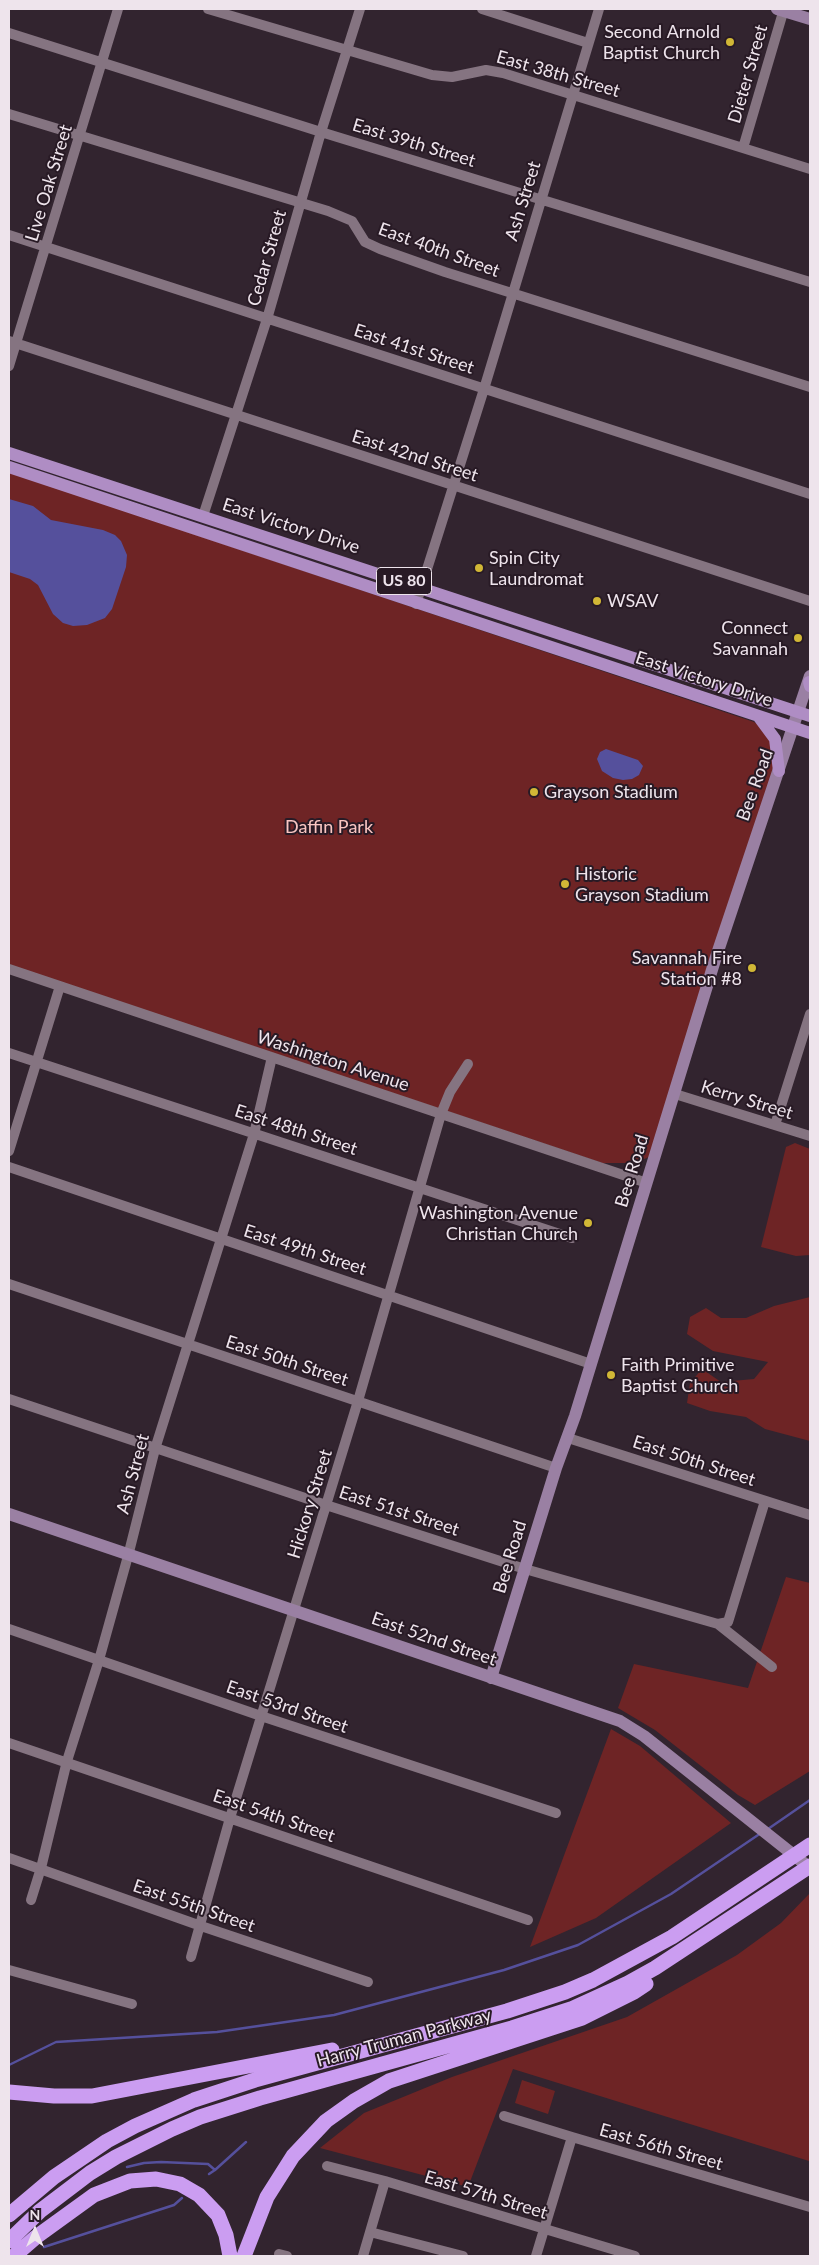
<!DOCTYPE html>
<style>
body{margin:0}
#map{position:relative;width:819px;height:2265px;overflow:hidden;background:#32242f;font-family:Lato,sans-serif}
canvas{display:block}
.frame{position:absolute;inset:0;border:10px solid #eee4ec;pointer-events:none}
.north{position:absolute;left:10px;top:2205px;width:50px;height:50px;-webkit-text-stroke:4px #281a25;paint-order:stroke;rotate:0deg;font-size:14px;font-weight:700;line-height:20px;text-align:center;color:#eee4ec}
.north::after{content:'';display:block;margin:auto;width:18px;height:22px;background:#eee4ec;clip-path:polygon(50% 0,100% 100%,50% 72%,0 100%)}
</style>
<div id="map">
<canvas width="819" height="2265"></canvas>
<div class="frame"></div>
<div class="north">N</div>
</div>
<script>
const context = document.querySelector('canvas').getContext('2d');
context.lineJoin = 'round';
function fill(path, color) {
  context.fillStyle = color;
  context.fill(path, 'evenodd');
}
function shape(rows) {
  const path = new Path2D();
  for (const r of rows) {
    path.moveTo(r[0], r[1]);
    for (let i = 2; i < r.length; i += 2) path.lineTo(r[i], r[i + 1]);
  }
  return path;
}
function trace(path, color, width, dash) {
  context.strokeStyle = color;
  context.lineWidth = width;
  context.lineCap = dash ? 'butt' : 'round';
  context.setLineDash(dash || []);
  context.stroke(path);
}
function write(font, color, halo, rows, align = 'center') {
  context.font = font + ' Lato,sans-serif';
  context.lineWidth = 4;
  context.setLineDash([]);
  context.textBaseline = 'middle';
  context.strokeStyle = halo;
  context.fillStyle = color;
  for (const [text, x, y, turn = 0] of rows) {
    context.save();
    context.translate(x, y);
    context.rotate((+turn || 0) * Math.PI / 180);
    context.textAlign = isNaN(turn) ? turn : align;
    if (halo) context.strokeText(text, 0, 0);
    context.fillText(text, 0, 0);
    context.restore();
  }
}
const green = shape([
 [9,472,754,722,765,729,775,747,771,786,649,1157,635,1163,602,1163,9,965],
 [795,1143,810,1149,810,1255,796,1256,761,1247,786,1147],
 [810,1297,810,1441,765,1429,746,1417,710,1411,687,1403,690,1383,702,1369,721,1382,754,1379,768,1362,713,1351,687,1334,690,1317,706,1308,721,1318,746,1318,774,1306],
 [786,1577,810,1583,810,1771,755,1805,738,1795,655,1730,618,1708,634,1664,748,1688],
 [611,1729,640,1746,731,1823,596,1918,530,1947],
 [810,1893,809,2161,513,2069,468,2187,320,2148,364,2113,452,2077,627,2017,737,1955,781,1923],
 [522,2080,555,2091,548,2114,515,2103]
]);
const water = shape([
 [9,499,33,506,51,520,103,530,115,535,121,541,127,555,126,567,112,609,105,618,87,625,73,626,63,623,53,614,38,585,30,579,9,572],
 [606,749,638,760,643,766,639,775,632,779,623,780,613,778,602,771,597,759,600,752]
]);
const stream = shape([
 [768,1829,810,1800],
 [9,2065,56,2042,217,2032,334,2015,504,1970,578,1945,671,1894,761,1833],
 [127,2167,144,2163,161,2162,208,2164,215,2170,209,2174],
 [215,2170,246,2142],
 [44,2247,174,2205,182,2198]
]);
const minor = shape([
 [208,9,432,75,452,77,486,70,503,73,810,169],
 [482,9,588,43],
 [9,33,321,132,810,282],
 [9,114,328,211,352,221,365,242,380,249,445,272,810,387],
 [743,148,784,9],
 [9,235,810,494],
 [9,341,810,601],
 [9,366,118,9],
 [203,516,267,319,321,132,360,9],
 [416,604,484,389,599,9],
 [9,969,647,1183],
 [9,1053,572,1238],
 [675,1094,810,1136],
 [775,1125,810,1014],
 [9,1151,60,986],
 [9,1167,591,1364],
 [9,1284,556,1468],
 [9,1399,326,1505,525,1569,718,1624,772,1667],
 [568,1438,810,1515],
 [718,1624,728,1622,765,1501],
 [9,1629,261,1716,556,1813],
 [9,1743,528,1920],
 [9,1858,201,1926,368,1982],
 [31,1900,41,1868,67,1761,99,1660,128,1556,155,1449,254,1134,272,1057],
 [191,1957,230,1818,358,1401,441,1114,450,1092,468,1064],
 [9,1970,132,2004],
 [504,2116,572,2137,810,2207],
 [327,2166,385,2181,635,2256],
 [370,2232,463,2256],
 [279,2254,287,2256],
 [363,2256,385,2181],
 [536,2256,572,2137]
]);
const secondary = shape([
 [777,9,810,19],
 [9,1514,620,1721,644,1736,810,1868],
 [491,1678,556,1468,575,1416,715,960,810,676]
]);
const primary = shape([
 [9,453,810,716],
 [9,467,810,733],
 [809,682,810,686],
 [758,716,775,739,779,771]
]);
const motorway = shape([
 [9,2092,54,2096,92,2096,332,2050],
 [9,2215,54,2177,107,2141,135,2126,194,2100,255,2080,507,2011,565,1992,593,1980,672,1937,810,1845],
 [9,2241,40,2211,90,2173,116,2157,172,2129,200,2117,260,2098,512,2028,571,2009,628,1983,655,1968,810,1866],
 [14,2256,36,2237,94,2195,130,2181,156,2179,180,2184,199,2195,218,2215,226,2235,230,2256],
 [244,2256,267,2197,293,2156,326,2121,354,2101,389,2081,582,2018,634,1992,646,1984]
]);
const markers = [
 [730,42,5,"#d1b736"],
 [479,568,5,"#d1b736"],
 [597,601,5,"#d1b736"],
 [798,638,5,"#d1b736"],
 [534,792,5,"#d1b736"],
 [565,884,5,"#d1b736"],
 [752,968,5,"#d1b736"],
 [588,1223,5,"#d1b736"],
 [611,1375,5,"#d1b736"]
];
const shields = [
 [404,581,55]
];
const shieldNames = [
 ["US 80",404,581]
];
const poiNames = [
 ["Second Arnold",720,32,"right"],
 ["Baptist Church",720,53,"right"],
 ["Spin City",489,558],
 ["Laundromat",489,579],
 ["WSAV",607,601],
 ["Connect",788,628,"right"],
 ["Savannah",788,649,"right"],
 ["Grayson Stadium",544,792],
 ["Historic",575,874],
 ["Grayson Stadium",575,895],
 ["Savannah Fire",742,958,"right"],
 ["Station #8",742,979,"right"],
 ["Washington Avenue",578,1213,"right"],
 ["Christian Church",578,1234,"right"],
 ["Faith Primitive",621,1365],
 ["Baptist Church",621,1386]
];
const streetNames = [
 ["East 38th Street",558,74,16],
 ["Dieter Street",748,74,-74],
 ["East 39th Street",414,143,17],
 ["Live Oak Street",49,183,-73],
 ["Ash Street",523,201,-73],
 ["East 40th Street",439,250,20],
 ["Cedar Street",267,258,-74],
 ["East 41st Street",414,349,18],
 ["East 42nd Street",415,456,18],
 ["East Victory Drive",291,526,18],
 ["East Victory Drive",704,679,18],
 ["Bee Road",755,785,-70],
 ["Washington Avenue",333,1061,18],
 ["Kerry Street",747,1100,17],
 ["East 48th Street",296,1130,18],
 ["Bee Road",632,1171,-73],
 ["East 49th Street",305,1250,18],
 ["East 50th Street",287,1361,18],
 ["East 50th Street",694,1461,18],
 ["Ash Street",133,1474,-75],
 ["Hickory Street",310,1504,-73],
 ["East 51st Street",399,1511,18],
 ["Bee Road",510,1557,-73],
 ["East 52nd Street",434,1639,19],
 ["East 53rd Street",287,1707,19],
 ["East 54th Street",274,1816,19],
 ["East 55th Street",194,1906,19],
 ["Harry Truman Parkway",404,2038,-15],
 ["East 56th Street",661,2147,16],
 ["East 57th Street",486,2195,17]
];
const parkNames = [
 ["Daffin Park",329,827]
];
fill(green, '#6e2425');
fill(water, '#55509c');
trace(stream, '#55509c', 2.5);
trace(minor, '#857481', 10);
trace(secondary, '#9a80a3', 12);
trace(primary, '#af8dc4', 12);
trace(motorway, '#cb9df1', 15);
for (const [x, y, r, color] of markers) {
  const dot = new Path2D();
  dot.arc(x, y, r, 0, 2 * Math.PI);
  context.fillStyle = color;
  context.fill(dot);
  trace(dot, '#281a25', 2);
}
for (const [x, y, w] of shields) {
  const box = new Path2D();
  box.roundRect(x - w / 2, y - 13.5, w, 27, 4);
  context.fillStyle = '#281a25';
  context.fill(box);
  trace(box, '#eee4ec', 1);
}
write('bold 16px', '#eee4ec', null, shieldNames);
write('18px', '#eee4ec', '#281a25', poiNames, 'left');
write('18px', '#eee4ec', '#281a25', streetNames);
write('18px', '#fac6c2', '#281a25', parkNames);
</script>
